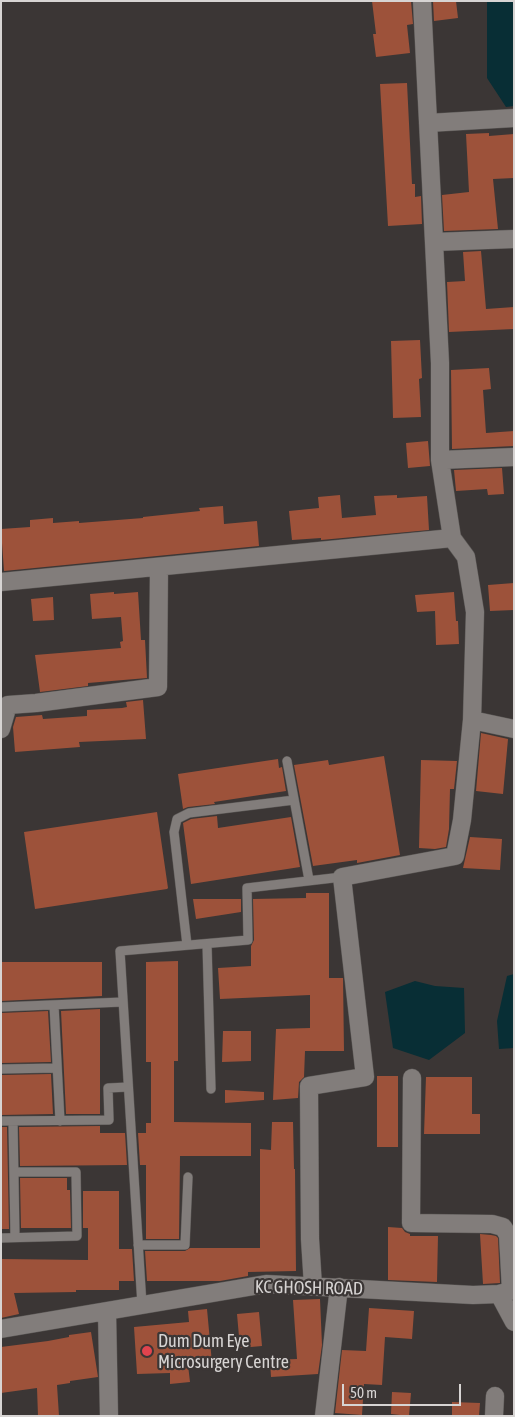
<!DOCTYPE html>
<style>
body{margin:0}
#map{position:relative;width:515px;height:1417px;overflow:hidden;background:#3b3635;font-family:"Asap Condensed",sans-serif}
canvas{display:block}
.frame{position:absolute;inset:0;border:2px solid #d7d4d3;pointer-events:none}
.scale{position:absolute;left:342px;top:1384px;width:119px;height:22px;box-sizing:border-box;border:2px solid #d7d4d3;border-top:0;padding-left:6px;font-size:15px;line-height:18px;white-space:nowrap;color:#d7d4d3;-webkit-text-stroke:4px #3b3635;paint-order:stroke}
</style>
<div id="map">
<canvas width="515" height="1417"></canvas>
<div class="frame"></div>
<div class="scale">50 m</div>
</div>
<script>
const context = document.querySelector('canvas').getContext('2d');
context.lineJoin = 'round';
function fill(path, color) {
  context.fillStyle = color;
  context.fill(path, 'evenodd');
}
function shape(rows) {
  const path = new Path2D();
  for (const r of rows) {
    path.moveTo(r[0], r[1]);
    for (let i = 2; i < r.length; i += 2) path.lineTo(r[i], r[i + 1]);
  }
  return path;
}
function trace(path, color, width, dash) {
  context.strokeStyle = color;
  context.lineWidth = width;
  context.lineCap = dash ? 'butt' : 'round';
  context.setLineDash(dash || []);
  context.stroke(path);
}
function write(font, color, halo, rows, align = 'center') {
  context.font = font + ' "Asap Condensed",sans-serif';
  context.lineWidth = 4.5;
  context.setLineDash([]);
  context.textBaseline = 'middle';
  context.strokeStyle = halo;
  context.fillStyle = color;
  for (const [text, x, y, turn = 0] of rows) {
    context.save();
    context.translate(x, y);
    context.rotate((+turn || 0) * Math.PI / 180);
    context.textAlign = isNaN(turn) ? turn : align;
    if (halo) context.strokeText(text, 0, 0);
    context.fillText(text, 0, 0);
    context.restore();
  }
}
const water = shape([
 [487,1,514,1,514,106,506,107,487,78],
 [514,974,514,1048,499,1049,497,1021,507,976],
 [415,981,435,986,464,988,465,1033,429,1060,393,1048,385,992]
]);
const building = shape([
 [372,1,411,1,413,24,407,25,410,53,376,57,373,34,376,34],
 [433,1,456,1,458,18,434,21],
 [407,83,412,184,415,184,415,197,421,196,422,224,388,226,380,84],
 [489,133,489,136,514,134,514,178,493,179,498,229,444,231,442,195,469,192,466,134],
 [481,251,486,309,514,307,514,329,449,332,447,282,465,281,463,252],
 [420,340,422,378,419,379,421,417,393,418,391,341],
 [489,368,491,389,483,390,486,433,514,431,514,446,452,449,451,370],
 [428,441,430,466,408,468,406,443],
 [502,468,504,494,488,495,487,489,456,491,454,470],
 [340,495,342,518,376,515,374,496,397,495,397,498,427,496,429,530,321,540,321,538,292,540,289,511,319,508,318,497],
 [223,506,224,524,257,521,259,546,4,571,1,529,30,527,30,520,53,518,53,523,79,521,79,523,143,518,143,517,200,511,199,508],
 [514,583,514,610,490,611,488,585],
 [114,592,114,594,138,592,141,640,145,640,147,678,88,683,88,686,40,692,35,655,121,648,120,642,123,641,121,617,92,619,90,594],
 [454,592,456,621,458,621,459,644,436,645,435,611,417,612,415,595],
 [53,597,54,620,33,621,31,599],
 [143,700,146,739,79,742,80,747,15,752,13,727,16,717,42,715,43,719,87,716,87,710,122,708,127,707,126,702],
 [481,733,508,739,503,794,476,791],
 [384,756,400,855,357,863,357,860,313,866,294,765,328,760,329,765],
 [278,759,279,768,282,767,286,791,214,802,215,804,188,807,183,809,178,774],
 [421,760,457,761,454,789,450,789,449,829,446,847,435,849,419,848],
 [157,812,168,888,167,889,35,909,24,832],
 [217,816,218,828,291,817,300,867,191,884,183,823,191,819],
 [470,837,502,839,500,870,463,868],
 [306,893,329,893,329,978,343,978,344,1051,305,1051,304,1077,299,1082,298,1098,273,1100,276,1029,310,1028,310,995,220,999,218,968,251,966,251,946,254,940,253,899,306,898],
 [193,899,241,899,241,912,196,919],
 [178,961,178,1061,174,1061,174,1122,251,1123,251,1156,180,1156,179,1239,146,1239,146,1165,140,1165,138,1133,146,1133,146,1123,151,1123,151,1062,146,1062,146,962],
 [1,962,102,962,102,996,1,1001],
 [100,1009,100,1114,66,1114,61,1011],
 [48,1011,51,1062,1,1063,1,1013],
 [223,1031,251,1031,251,1061,222,1062],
 [51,1074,53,1114,1,1115,1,1075],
 [377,1076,398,1076,398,1147,377,1147],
 [426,1077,472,1077,472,1114,480,1114,480,1134,424,1134],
 [225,1090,264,1092,264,1100,225,1103],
 [272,1122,293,1122,294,1169,295,1169,296,1271,248,1272,248,1276,220,1281,147,1281,145,1251,185,1251,190,1248,260,1248,260,1149,271,1150],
 [100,1126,100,1133,125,1133,127,1165,20,1166,19,1127],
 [1,1127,7,1127,9,1229,1,1229],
 [20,1178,67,1178,67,1190,70,1190,71,1228,21,1228],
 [83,1191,119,1191,119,1249,132,1249,134,1281,119,1281,119,1290,76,1290,76,1292,14,1293,19,1314,1,1318,1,1259,88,1260,88,1228,83,1228],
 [388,1227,402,1228,405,1232,410,1234,410,1236,438,1236,437,1282,388,1280],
 [480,1234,491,1235,496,1236,498,1238,500,1283,483,1284],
 [320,1299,322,1345,318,1374,271,1377,270,1360,297,1359,293,1300],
 [369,1308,414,1311,412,1339,385,1337,382,1385,364,1384,362,1415,335,1413,342,1350,366,1351],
 [207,1309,212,1363,188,1365,190,1382,170,1384,170,1373,137,1374,134,1327,189,1322,188,1311],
 [259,1312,262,1346,240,1348,237,1314],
 [91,1332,98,1377,70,1381,70,1383,57,1385,59,1416,38,1416,37,1388,1,1393,1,1347,48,1341,69,1337,69,1335],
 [392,1392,411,1393,409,1416,391,1414],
 [452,1402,480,1403,479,1416,452,1416]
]);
const lane = shape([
 [287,761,309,880],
 [207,944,211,1089],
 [187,945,174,832,177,819,189,813,294,800],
 [54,1005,60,1121],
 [1,1007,123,1002],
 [1,1069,57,1068],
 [1,1121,109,1120,108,1088,128,1087],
 [13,1121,15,1237],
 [1,1238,77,1236,76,1172,14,1172],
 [138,1245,185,1245,188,1177],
 [142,1305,120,951,248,940,247,888,342,877]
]);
const street = shape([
 [422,1,440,363,440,460,452,538,466,557,475,612,472,720,514,729],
 [428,123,514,118],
 [434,242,514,239],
 [440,460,514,457],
 [1,582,452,538],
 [1,729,8,705,36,703,158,687,159,567],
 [412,1078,411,1223,492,1224,503,1227,508,1235,511,1291],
 [313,1286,310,1239,309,1086,365,1077,342,877,455,856,462,820,472,720],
 [499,1294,514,1322],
 [107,1311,109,1416],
 [1,1329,266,1284,473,1295,499,1294,514,1290],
 [324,1416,339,1287],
 [494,1416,495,1396]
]);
const markers = [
 [147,1351,6,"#e0444e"]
];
const streetNames = [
 ["KC GHOSH ROAD",309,1288,1]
];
const poiNames = [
 ["Dum Dum Eye",158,1341],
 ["Microsurgery Centre",158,1362]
];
fill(water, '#082e35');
fill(building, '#9d523a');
trace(lane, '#585553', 10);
trace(street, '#585553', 19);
trace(lane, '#827d7b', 9);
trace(street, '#827d7b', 18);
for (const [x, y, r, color] of markers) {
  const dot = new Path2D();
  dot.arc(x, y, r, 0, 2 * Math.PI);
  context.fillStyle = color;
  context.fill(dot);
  trace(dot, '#3b3635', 2);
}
write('18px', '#d7d4d3', '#3b3635', streetNames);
write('18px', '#d7d4d3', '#3b3635', poiNames, 'left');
</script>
